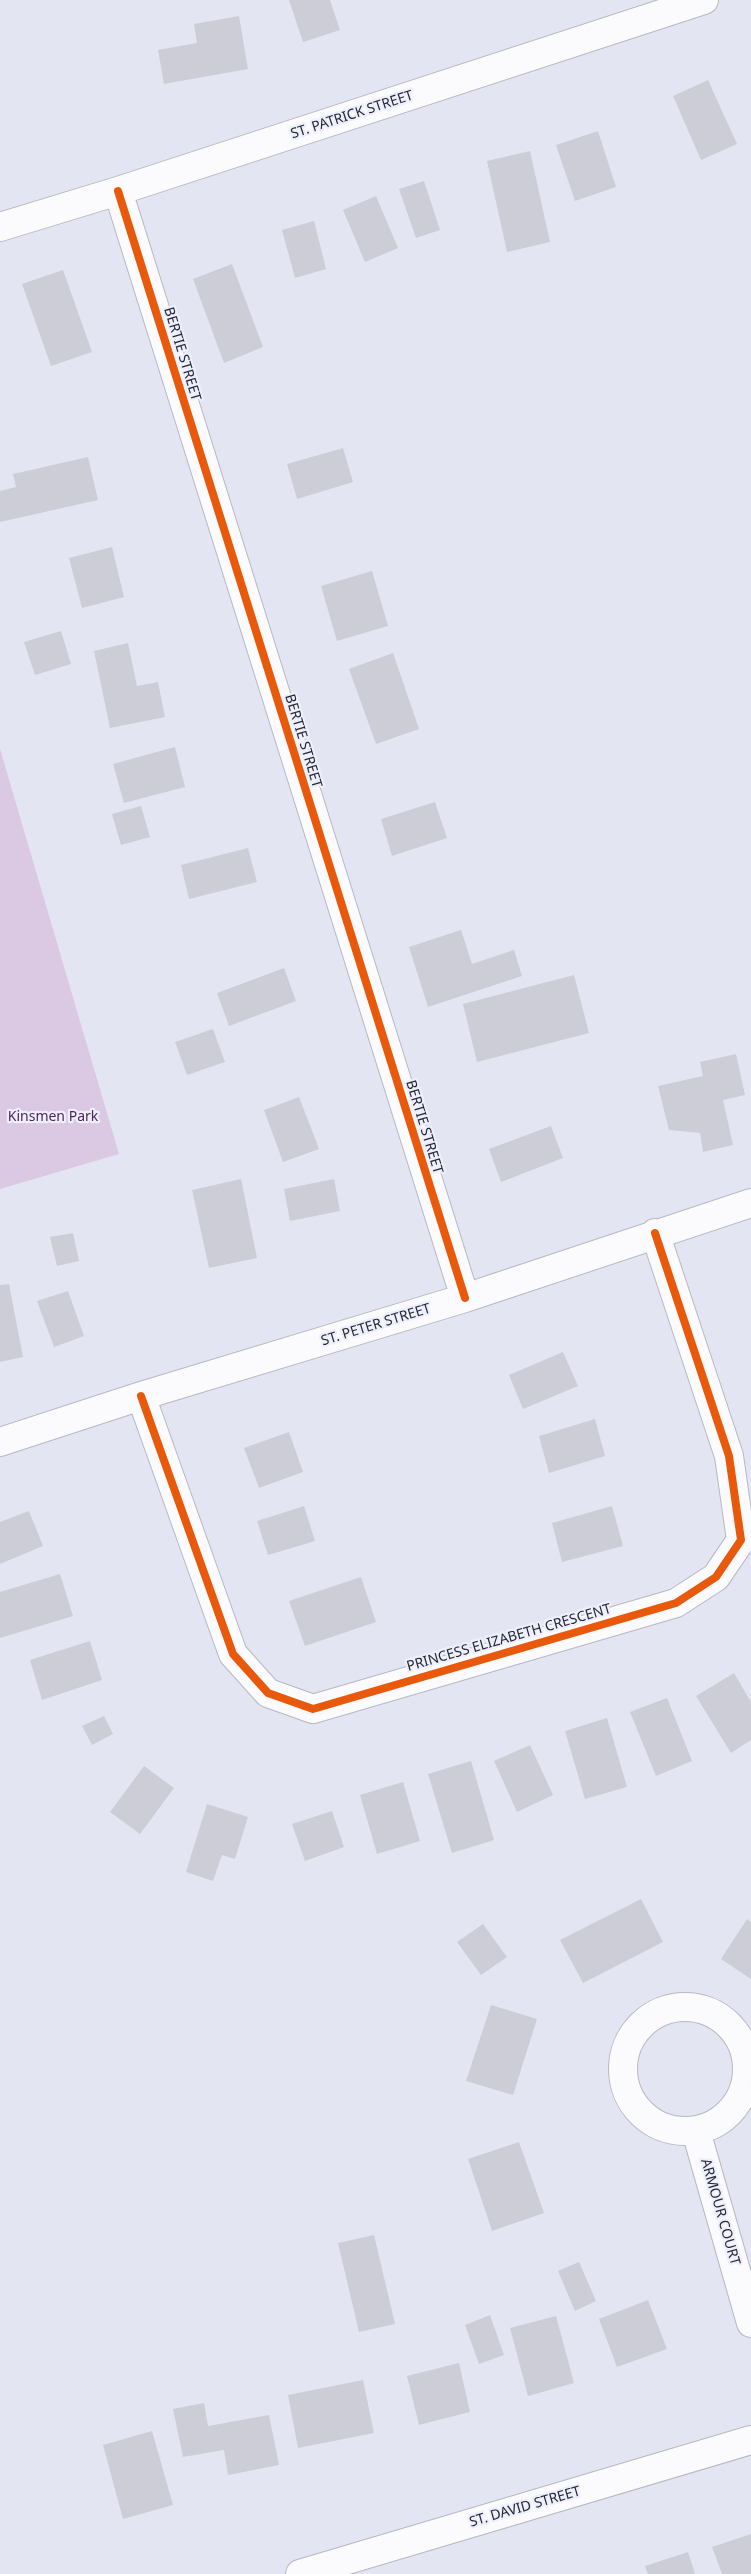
<!DOCTYPE html>
<style>
body{margin:0}
canvas{display:block;background:#e3e5f2}
</style>
<canvas width="751" height="2574"></canvas>
<script>
const context = document.querySelector('canvas').getContext('2d');
context.lineJoin = 'round';
function fill(path, color) {
  context.fillStyle = color;
  context.fill(path, 'evenodd');
}
function shape(rows) {
  const path = new Path2D();
  for (const r of rows) {
    if (r.length === 3) {
      path.moveTo(r[0] + r[2], r[1]);
      path.arc(r[0], r[1], r[2], 0, 2 * Math.PI);
      continue;
    }
    path.moveTo(r[0], r[1]);
    for (let i = 2; i < r.length; i += 2) path.lineTo(r[i], r[i + 1]);
  }
  return path;
}
function trace(path, color, width, dash) {
  context.strokeStyle = color;
  context.lineWidth = width;
  context.lineCap = dash ? 'butt' : 'round';
  context.setLineDash(dash || []);
  context.stroke(path);
}
function write(font, color, halo, rows, align = 'center') {
  context.font = font + ' "Noto Sans",sans-serif';
  context.lineWidth = 4.5;
  context.setLineDash([]);
  context.textBaseline = 'middle';
  context.strokeStyle = halo;
  context.fillStyle = color;
  for (const [text, x, y, turn = 0] of rows) {
    context.save();
    context.translate(x, y);
    context.rotate((+turn || 0) * Math.PI / 180);
    context.textAlign = isNaN(turn) ? turn : align;
    if (halo) context.strokeText(text, 0, 0);
    context.fillText(text, 0, 0);
    context.restore();
  }
}
const green = shape([
 [0,749,119,1154,0,1189]
]);
const building = shape([
 [289,0,330,0,340,30,303,42],
 [239,16,248,69,164,84,158,50,197,43,194,24],
 [708,80,737,144,701,160,673,96],
 [598,131,616,187,575,201,556,145],
 [530,151,550,242,507,252,487,161],
 [424,181,440,230,416,238,399,189],
 [376,196,398,248,365,262,343,210],
 [314,221,326,269,295,278,282,230],
 [232,264,263,347,224,363,193,279],
 [63,270,92,352,51,366,22,284],
 [343,448,353,482,297,499,287,464],
 [88,457,98,500,0,522,0,491,16,487,13,474],
 [112,547,124,597,82,608,69,558],
 [372,571,388,626,337,641,321,586],
 [61,631,71,664,35,675,24,642],
 [128,643,137,686,158,682,165,717,110,728,94,651],
 [393,653,419,729,376,744,349,669],
 [175,747,185,787,124,803,113,764],
 [435,802,447,838,392,856,381,819],
 [141,806,150,837,121,845,112,814],
 [248,848,257,882,189,899,181,865],
 [461,930,472,964,514,950,522,976,428,1007,409,947],
 [284,968,296,1001,229,1026,217,993],
 [574,975,589,1033,477,1062,463,1004],
 [213,1029,225,1062,187,1075,175,1042],
 [736,1054,745,1095,723,1100,733,1145,703,1152,700,1133,669,1130,658,1086,703,1076,700,1062],
 [299,1097,319,1149,283,1162,264,1110],
 [551,1126,563,1158,501,1182,489,1149],
 [241,1179,257,1258,209,1268,192,1190],
 [334,1179,340,1211,290,1221,284,1189],
 [73,1233,79,1261,57,1266,50,1237],
 [9,1284,23,1357,0,1362,0,1285],
 [68,1291,84,1336,54,1347,37,1301],
 [563,1352,578,1386,523,1409,509,1375],
 [595,1419,605,1456,549,1473,539,1436],
 [289,1432,303,1472,259,1488,244,1448],
 [304,1506,315,1541,268,1555,257,1521],
 [612,1506,623,1546,562,1562,552,1523],
 [29,1511,43,1546,0,1564,0,1522],
 [60,1574,73,1616,0,1638,0,1592],
 [361,1577,376,1622,305,1646,289,1601],
 [90,1641,102,1680,42,1700,30,1660],
 [734,1673,751,1702,751,1740,731,1753,696,1696],
 [667,1698,692,1761,656,1776,630,1712],
 [104,1716,113,1734,92,1745,82,1726],
 [607,1718,627,1787,585,1799,565,1731],
 [530,1745,553,1795,517,1812,494,1761],
 [471,1761,494,1840,452,1853,428,1774],
 [144,1766,174,1788,140,1834,110,1812],
 [403,1782,420,1841,377,1854,360,1795],
 [207,1804,248,1817,235,1859,222,1855,213,1881,186,1872],
 [332,1811,344,1847,305,1861,292,1824],
 [641,1899,663,1942,583,1983,560,1940],
 [747,1919,751,1922,751,1979,721,1959],
 [483,1924,507,1957,481,1975,457,1942],
 [491,2005,537,2019,513,2095,466,2081],
 [519,2142,544,2213,492,2231,468,2159],
 [374,2235,395,2324,359,2332,338,2243],
 [579,2262,596,2301,575,2311,558,2271],
 [648,2300,667,2349,617,2367,599,2319],
 [490,2315,504,2355,479,2364,465,2325],
 [556,2316,574,2383,528,2396,510,2328],
 [459,2363,470,2412,419,2425,407,2376],
 [363,2380,374,2433,298,2448,288,2395],
 [204,2403,208,2426,269,2415,279,2465,228,2475,224,2450,183,2457,173,2409],
 [152,2431,173,2505,123,2519,103,2445],
 [751,2534,751,2574,722,2574,712,2547],
 [688,2552,695,2574,648,2574,645,2566]
]);
const minor = shape([
 [118,191,465,1298],
 [0,227,118,191,704,0],
 [141,1396,233,1654,268,1693,313,1709,676,1603,716,1577,741,1540,729,1456,655,1233],
 [0,1442,141,1396,465,1298,751,1203],
 [685,2069,62],
 [696,2131,751,2323],
 [300,2574,751,2440]
]);
const cycleway = shape([
 [118,191,465,1298],
 [141,1396,233,1654,268,1693,313,1709,676,1603,716,1577,741,1540,729,1456,655,1233]
]);
const streetNames = [
 ["ST. PATRICK STREET",352,115,-18],
 ["BERTIE STREET",182,354,73],
 ["BERTIE STREET",303,741,73],
 ["BERTIE STREET",424,1127,73],
 ["ST. PETER STREET",376,1325,-17],
 ["PRINCESS ELIZABETH CRESCENT",509,1638,-16],
 ["ARMOUR COURT",720,2212,74],
 ["ST. DAVID STREET",525,2507,-16]
];
const parkNames = [
 ["Kinsmen Park",53,1117]
];
fill(green, '#dbc8e3');
fill(building, '#cdcdd7');
trace(minor, '#b7b8c2', 30);
trace(minor, '#fbfbfd', 28);
trace(cycleway, '#e8590c', 8);
write('14px', '#262830', '#edeffd', streetNames);
write('14px', '#4f1f52', '#edeffd', parkNames);
</script>
